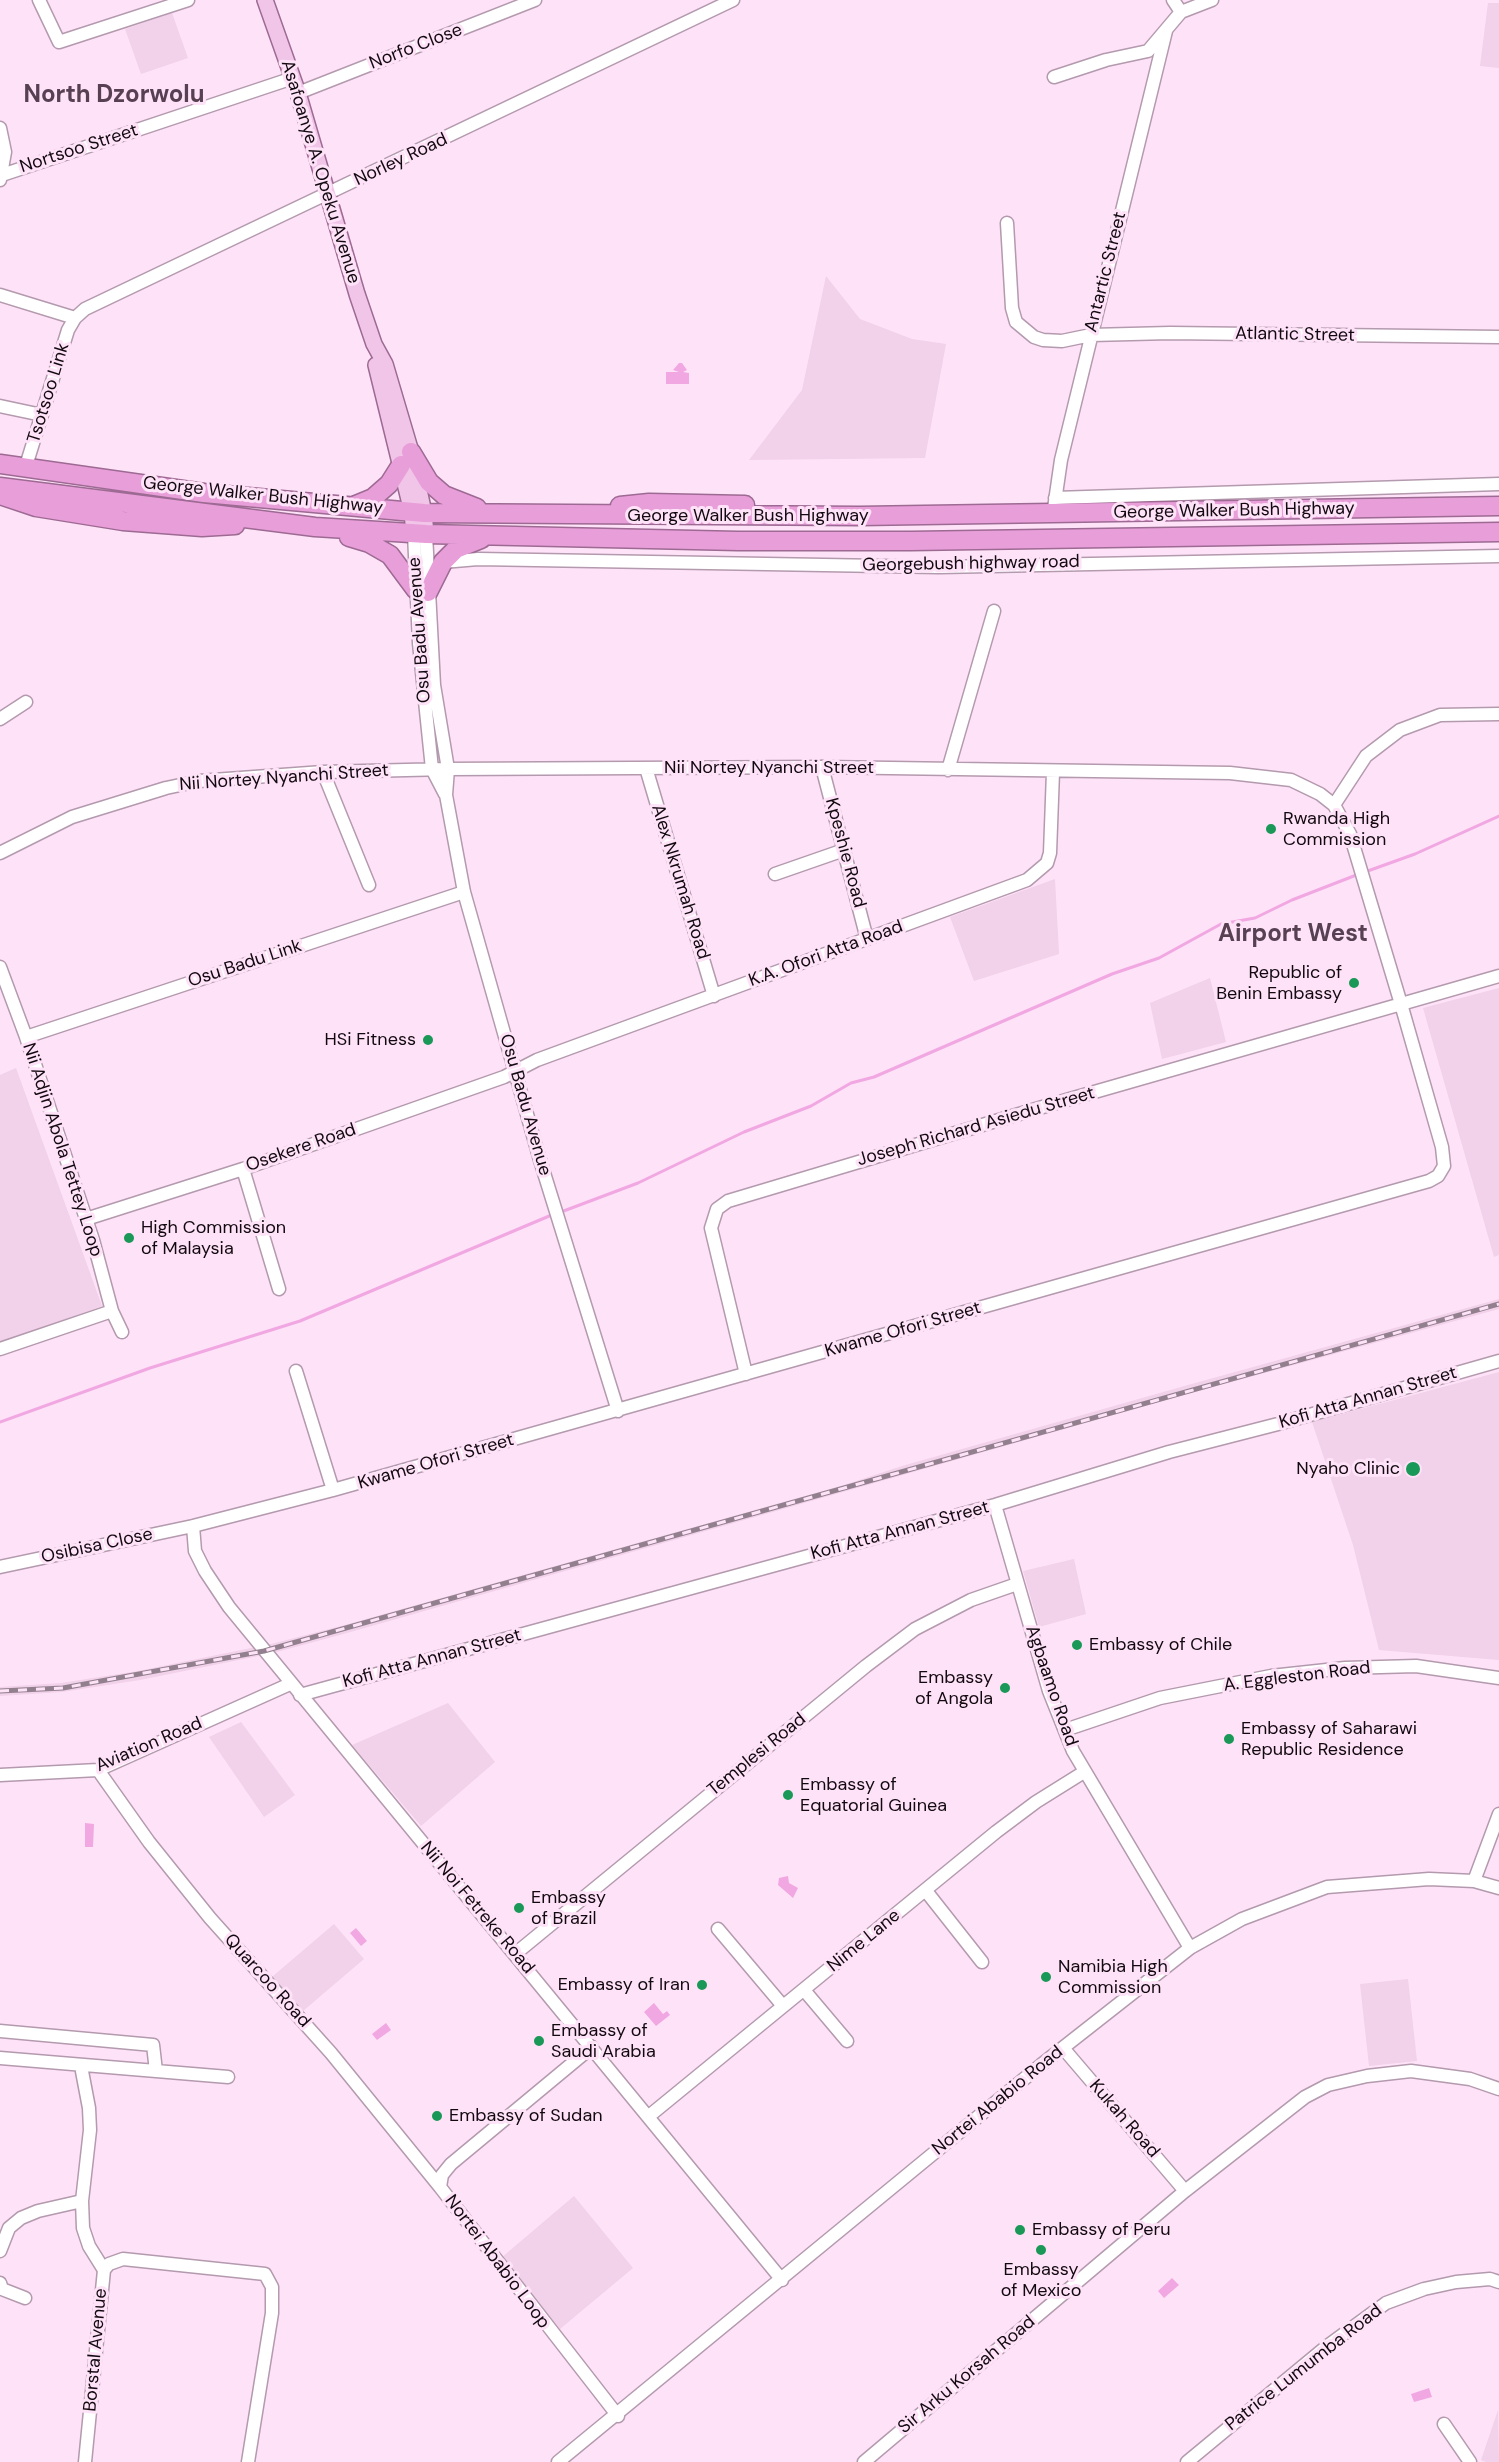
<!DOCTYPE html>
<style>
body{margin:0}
canvas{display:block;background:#fee2f7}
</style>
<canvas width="1499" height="2462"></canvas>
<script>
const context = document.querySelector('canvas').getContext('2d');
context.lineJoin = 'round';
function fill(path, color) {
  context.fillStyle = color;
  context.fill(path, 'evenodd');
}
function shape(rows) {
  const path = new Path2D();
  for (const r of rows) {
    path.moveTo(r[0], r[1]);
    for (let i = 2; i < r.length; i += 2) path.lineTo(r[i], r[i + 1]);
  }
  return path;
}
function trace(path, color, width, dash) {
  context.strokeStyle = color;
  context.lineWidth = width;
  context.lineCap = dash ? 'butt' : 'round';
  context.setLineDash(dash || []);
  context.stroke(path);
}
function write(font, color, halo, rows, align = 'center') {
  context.font = font + ' "DM Sans",sans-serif';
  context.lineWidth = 6;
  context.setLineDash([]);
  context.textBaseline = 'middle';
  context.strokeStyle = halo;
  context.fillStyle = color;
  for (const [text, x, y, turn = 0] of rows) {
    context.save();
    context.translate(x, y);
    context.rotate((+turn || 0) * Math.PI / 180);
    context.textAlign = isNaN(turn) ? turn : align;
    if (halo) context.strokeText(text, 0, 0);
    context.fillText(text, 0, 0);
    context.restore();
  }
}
const built = shape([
 [1488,3,1499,3,1499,68,1480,66],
 [172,13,188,58,141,74,125,29],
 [826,276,860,319,912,339,946,344,925,458,749,460,802,390],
 [1055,879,1059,954,974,981,950,917],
 [1210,978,1226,1042,1162,1059,1150,1003],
 [1499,988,1499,1255,1494,1257,1423,1008],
 [16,1068,102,1306,0,1343,0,1075],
 [1499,1299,1499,1309,1191,1393,347,1633,273,1653,140,1680,62,1692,0,1696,0,1687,61,1683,138,1671,271,1644,345,1625,844,1485,902,1466,1188,1385],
 [1499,1372,1499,1660,1379,1650,1353,1545,1312,1422],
 [1074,1559,1086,1614,1039,1627,1023,1571],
 [448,1703,495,1762,421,1826,352,1745],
 [241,1722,295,1795,264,1817,209,1737],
 [334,1924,364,1959,296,2017,266,1982],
 [1408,1979,1417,2061,1369,2066,1360,1984],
 [574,2196,633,2268,560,2329,501,2258],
 [1498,2410,1499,2462,1486,2462,1481,2460]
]);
const water = shape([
 [679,363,682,363,687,370,683,372,689,373,689,384,666,384,666,372,679,372,673,370],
 [85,1823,94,1824,93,1847,85,1847],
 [788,1876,789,1883,798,1888,793,1898,778,1885,779,1878],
 [356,1928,367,1941,361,1946,350,1933],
 [654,2003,663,2014,667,2011,670,2015,656,2026,644,2012],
 [386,2023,391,2030,377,2040,372,2034],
 [1172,2278,1179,2285,1164,2298,1158,2291],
 [1429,2388,1432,2397,1414,2402,1411,2394]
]);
const stream = shape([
 [1365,872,1415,854,1499,816],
 [561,1212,638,1183,744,1132,811,1106,851,1083,874,1077,1112,974,1159,958,1221,924,1255,918,1292,900,1359,874],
 [0,1422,150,1368,300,1321,554,1214]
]);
const minor = shape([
 [39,0,59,42,188,0],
 [1173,0,1181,12],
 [1054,77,1106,60,1148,51,1181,12,1212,0],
 [298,93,535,0],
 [0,128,5,152,0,180],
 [2,175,293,78],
 [1007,223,1012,308,1016,322,1034,337,1043,340,1062,341,1091,335,1170,333,1499,337],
 [0,295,75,318],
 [0,406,42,415],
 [25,469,68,330,75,318,85,309,733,0],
 [1055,498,1499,484],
 [1053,515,1061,460,1166,31],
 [414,534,419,643,432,769,445,794],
 [426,534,434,685,448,769,446,795,464,892,540,1160,618,1411],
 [443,562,478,559,939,567,1499,556],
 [0,719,26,702],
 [822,767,867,939],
 [646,768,714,996],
 [948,770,994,611],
 [323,772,369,885],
 [1334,805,1366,756,1400,730,1440,715,1499,714],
 [0,853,72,817,166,788,199,781,323,772,448,769,822,767,1230,773,1291,780,1320,794,1334,805,1350,834,1401,1004,1442,1147,1444,1166,1438,1176,1429,1181,333,1490,193,1526,0,1567],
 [775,874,844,850],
 [0,967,26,1037,93,1240,112,1311,122,1332],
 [26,1037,464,892],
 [243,1169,279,1289],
 [86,1219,243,1169,504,1077,537,1060,1027,880,1047,863,1050,853,1053,772],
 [0,1349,112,1311],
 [296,1371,333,1490],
 [746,1374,711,1228,717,1209,728,1201,1056,1103,1499,976],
 [995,1505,1049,1691,1073,1751,1190,1948],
 [193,1526,195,1551,205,1571,229,1607,782,2280],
 [300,1695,995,1505,1169,1452,1278,1424,1499,1361],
 [1065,1730,1160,1698,1271,1676,1345,1668,1416,1666,1499,1678],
 [98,1770,149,1842,210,1918,331,2053,440,2187],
 [0,1775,98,1770,290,1684],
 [1474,1881,1499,1814],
 [926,1891,982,1962],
 [718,1929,783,2006],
 [515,1954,866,1666,915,1629,971,1600,1017,1584],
 [804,1990,847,2041],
 [0,2031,153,2045,156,2071],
 [592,2047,451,2164,442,2175,440,2187,618,2416],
 [1063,2048,1185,2191],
 [0,2058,228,2077],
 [81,2066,89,2108,90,2130,82,2201,83,2228,89,2246,104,2270],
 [649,2116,996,1832,1036,1802,1084,1772],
 [0,2251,9,2228,21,2218,38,2211,82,2201],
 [0,2283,2,2289,25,2298],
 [1444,2424,1470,2462],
 [85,2462,104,2270,109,2264,123,2259,265,2274,272,2287,272,2313,248,2462],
 [558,2462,1041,2065,1190,1948,1242,1919,1327,1887,1429,1879,1474,1881,1499,1888],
 [864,2462,1185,2191,1305,2097,1328,2085,1367,2076,1411,2071,1470,2079,1499,2089],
 [1187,2462,1326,2347,1386,2303,1424,2289,1456,2282,1490,2279,1499,2282]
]);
const major = shape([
 [265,0,298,93,357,294,374,344,385,364,411,452,424,513,426,534],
 [376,365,412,512,414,534]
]);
const highway = shape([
 [411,452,429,482,444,495,477,508],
 [0,464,204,493,424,513,860,516,1499,506],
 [0,487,315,527,426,534,738,541,911,541,1499,532],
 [0,495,36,507,123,521,202,527,235,525],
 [356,505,373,498,389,484,401,465],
 [620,506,649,503,745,505],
 [349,537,369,543,390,555,416,590],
 [428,592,443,562,456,549,481,539]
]);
const rail = shape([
 [0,1691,63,1688,264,1651,1499,1304]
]);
const markers = [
 [1271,829,6,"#199857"],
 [1354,983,6,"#199857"],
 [428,1040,6,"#199857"],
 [129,1238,6,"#199857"],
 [1413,1469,8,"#199857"],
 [1077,1645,6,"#199857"],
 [1005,1688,6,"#199857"],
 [1229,1739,6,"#199857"],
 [788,1795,6,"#199857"],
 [519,1908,6,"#199857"],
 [1046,1977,6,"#199857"],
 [702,1985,6,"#199857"],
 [539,2041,6,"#199857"],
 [437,2116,6,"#199857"],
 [1020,2230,6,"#199857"],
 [1041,2250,6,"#199857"]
];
const streetNames = [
 ["Norfo Close",416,47,-21],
 ["Nortsoo Street",79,149,-18],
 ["Norley Road",401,160,-25],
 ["Asafoanye A. Opeku Avenue",320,172,73],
 ["Antartic Street",1106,272,-76],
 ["Atlantic Street",1295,335,1],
 ["Tsotsoo Link",49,393,-73],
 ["George Walker Bush Highway",263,496,6],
 ["George Walker Bush Highway",1234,511,-1],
 ["George Walker Bush Highway",748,516],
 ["Georgebush highway road",971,564,-1],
 ["Osu Badu Avenue",420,630,-94],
 ["Nii Nortey Nyanchi Street",769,768],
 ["Nii Nortey Nyanchi Street",284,778,-4],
 ["Kpeshie Road",845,853,75],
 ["Alex Nkrumah Road",680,882,73],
 ["K.A. Ofori Atta Road",826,954,-20],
 ["Osu Badu Link",245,964,-18],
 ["Osu Badu Avenue",525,1105,74],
 ["Joseph Richard Asiedu Street",976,1127,-16],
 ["Osekere Road",301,1148,-19],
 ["Nii Adjin Abola Tettey Loop",62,1150,72],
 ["Kwame Ofori Street",903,1330,-16],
 ["Kofi Atta Annan Street",1368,1398,-16],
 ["Kwame Ofori Street",436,1462,-16],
 ["Kofi Atta Annan Street",900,1531,-15],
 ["Osibisa Close",97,1546,-12],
 ["Kofi Atta Annan Street",432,1659,-15],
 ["A. Eggleston Road",1297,1677,-7],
 ["Agbaamo Road",1051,1686,71],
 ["Aviation Road",149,1745,-23],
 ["Templesi Road",757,1755,-39],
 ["Nii Noi Fetreke Road",477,1908,50],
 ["Nime Lane",864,1941,-39],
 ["Quarcoo Road",267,1981,48],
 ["Nortei Ababio Road",998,2101,-39],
 ["Kukah Road",1124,2119,49],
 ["Nortei Ababio Loop",497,2262,53],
 ["Borstal Avenue",96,2350,-85],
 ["Patrice Lumumba Road",1304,2368,-38],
 ["Sir Arku Korsah Road",967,2375,-40]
];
const poiNames = [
 ["Rwanda High",1283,819],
 ["Commission",1283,840],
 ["Republic of",1342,973,"right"],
 ["Benin Embassy",1342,994,"right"],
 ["HSi Fitness",416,1040,"right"],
 ["High Commission",141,1228],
 ["of Malaysia",141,1249],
 ["Nyaho Clinic",1400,1469,"right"],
 ["Embassy of Chile",1089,1645],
 ["Embassy",993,1678,"right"],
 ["of Angola",993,1699,"right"],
 ["Embassy of Saharawi",1241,1729],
 ["Republic Residence",1241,1750],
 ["Embassy of",800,1785],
 ["Equatorial Guinea",800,1806],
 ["Embassy",531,1898],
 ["of Brazil",531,1919],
 ["Namibia High",1058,1967],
 ["Commission",1058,1988],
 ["Embassy of Iran",690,1985,"right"],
 ["Embassy of",551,2031],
 ["Saudi Arabia",551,2052],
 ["Embassy of Sudan",449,2116],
 ["Embassy of Peru",1032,2230],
 ["Embassy",1041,2270,"center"],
 ["of Mexico",1041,2291,"center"]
];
const districtNames = [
 ["North Dzorwolu",114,96],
 ["Airport West",1293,935]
];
fill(built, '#f2d1ea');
fill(water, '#f1a8e2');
trace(stream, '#f1a8e2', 3);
trace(minor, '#b49aae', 15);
trace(major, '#9d6a93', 18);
trace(highway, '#9d6a93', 21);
trace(minor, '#fff', 12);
trace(major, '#f1c5e8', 15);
trace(highway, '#e89ed9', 18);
trace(rail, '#93808e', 5);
trace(rail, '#fee2f7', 3, [9]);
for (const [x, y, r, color] of markers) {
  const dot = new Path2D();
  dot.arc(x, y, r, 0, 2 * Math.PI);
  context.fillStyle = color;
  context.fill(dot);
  trace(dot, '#fee2f7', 2);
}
write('18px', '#120910', '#fee2f7', streetNames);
write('18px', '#120910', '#fee2f7', poiNames, 'left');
write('bold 24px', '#574052', '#fee2f7', districtNames);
</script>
